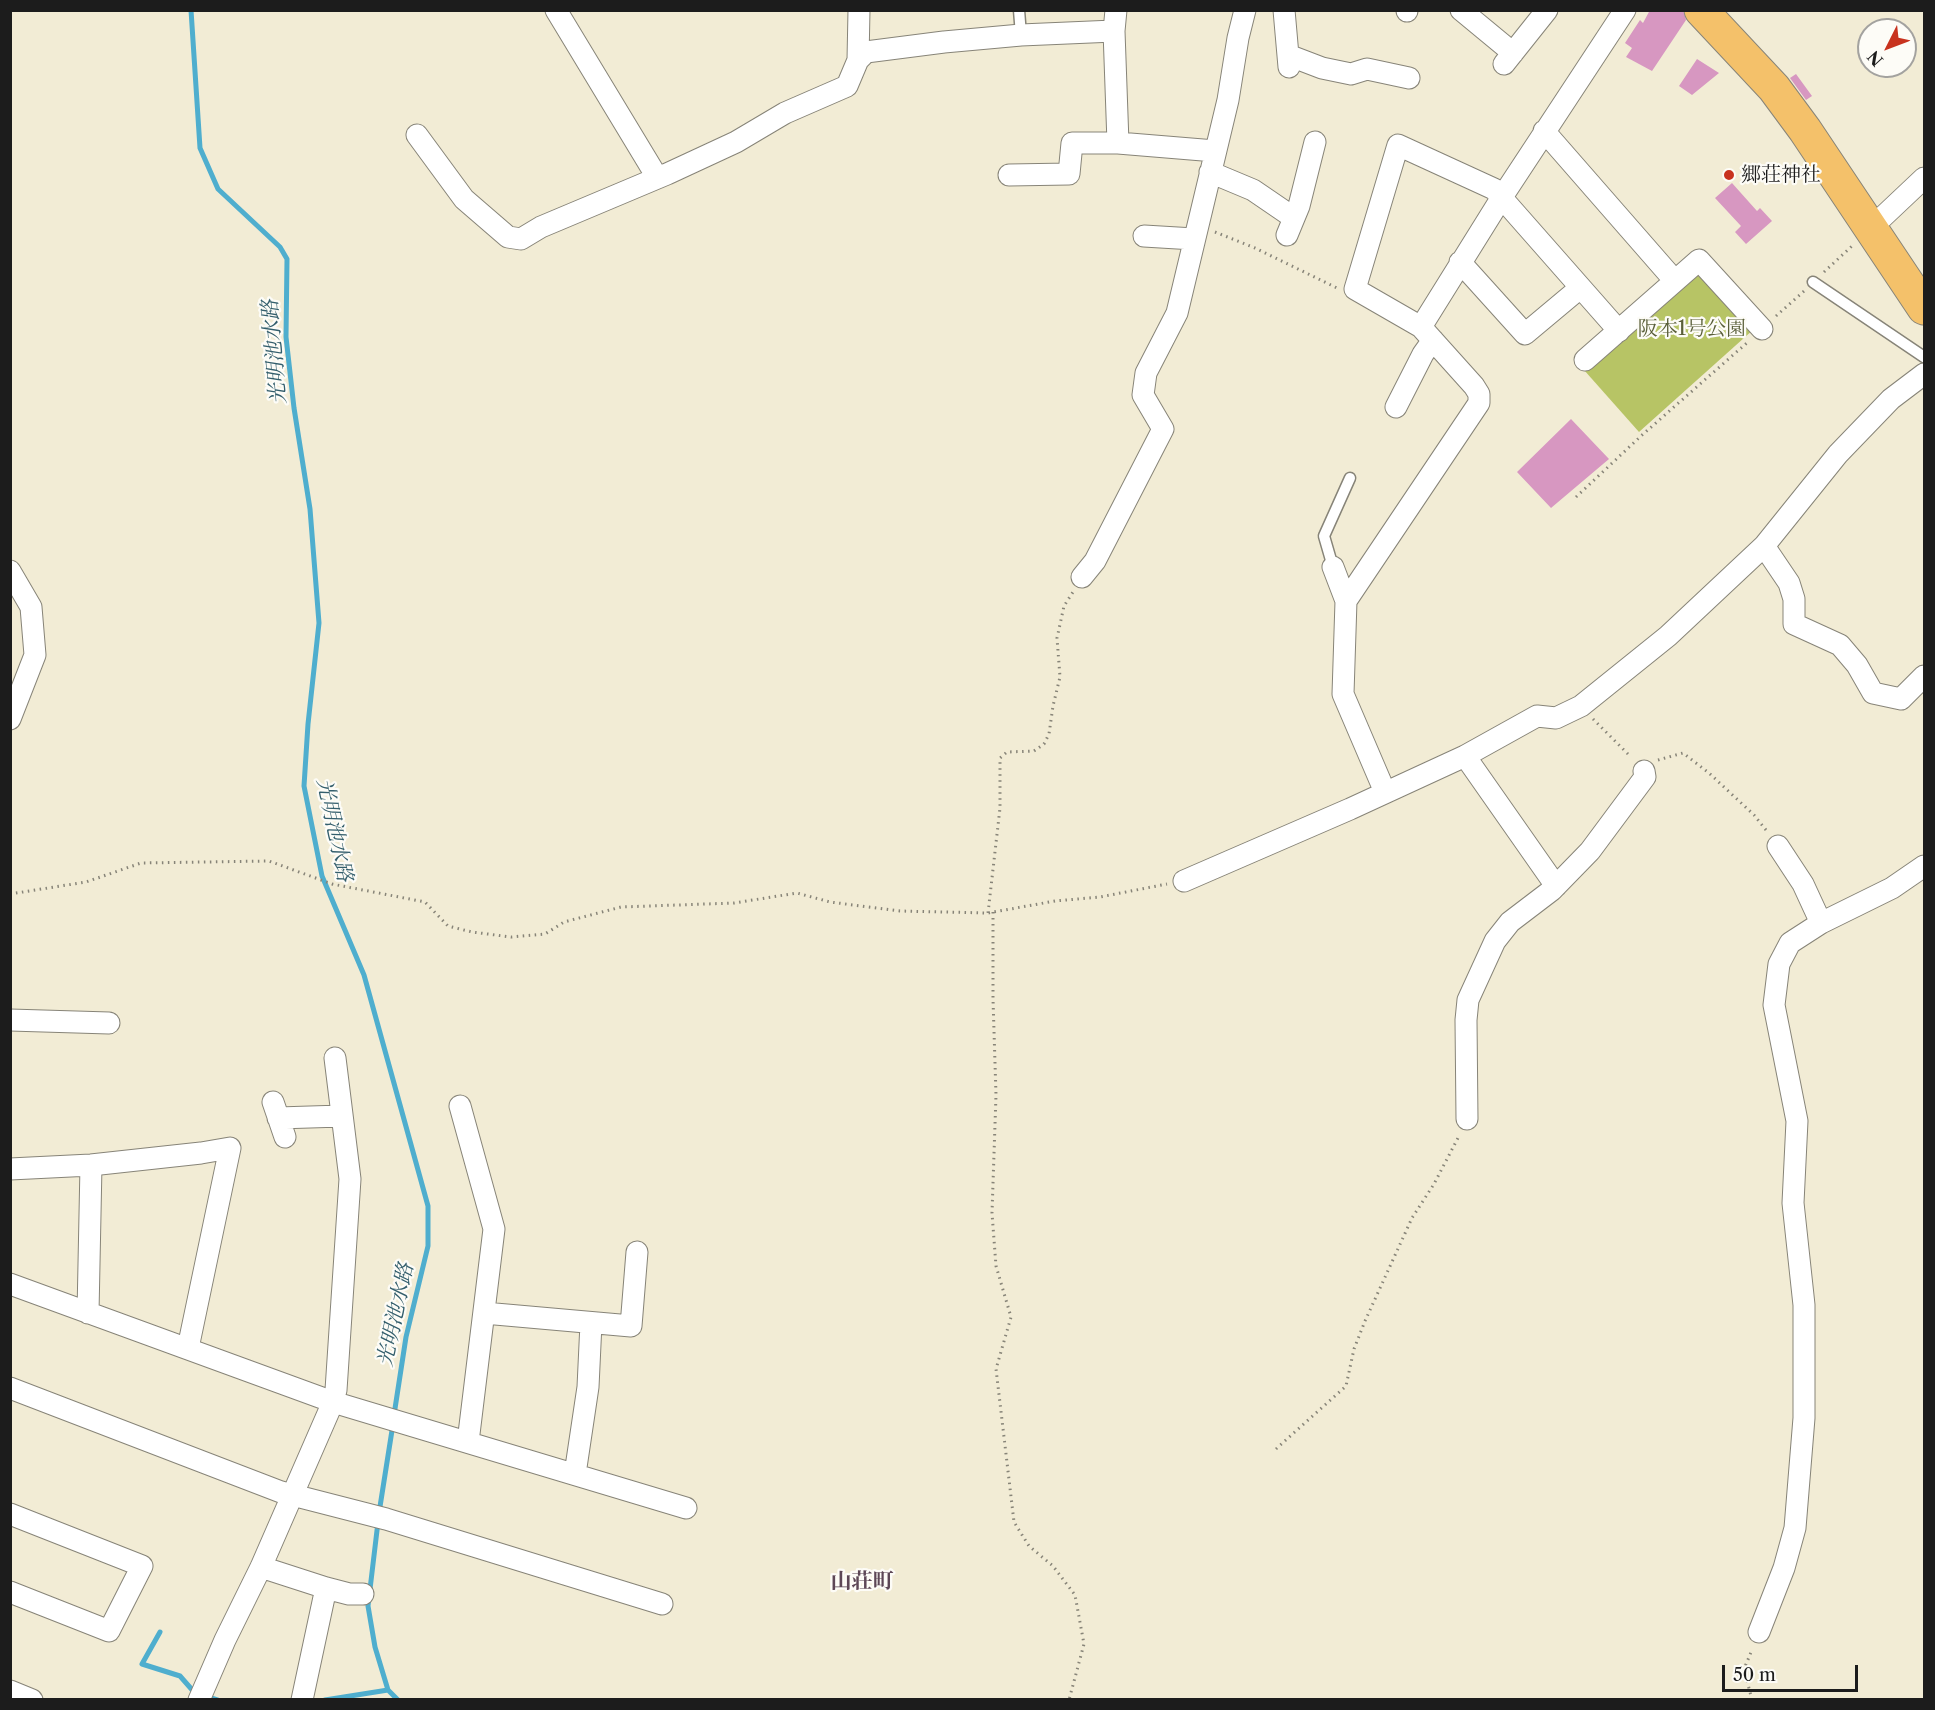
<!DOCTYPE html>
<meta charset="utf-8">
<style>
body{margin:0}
#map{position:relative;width:1935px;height:1710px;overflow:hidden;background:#f2ecd5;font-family:"Libre Caslon Text",serif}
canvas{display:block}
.frame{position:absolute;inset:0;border:12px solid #1c1c1c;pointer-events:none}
.north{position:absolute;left:1857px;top:18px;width:60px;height:60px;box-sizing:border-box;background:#fdfcf7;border:2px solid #a3a29f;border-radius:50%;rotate:228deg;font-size:16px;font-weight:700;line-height:24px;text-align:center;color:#1c1c1c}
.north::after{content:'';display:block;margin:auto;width:21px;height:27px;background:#c8321e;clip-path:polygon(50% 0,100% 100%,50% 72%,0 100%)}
.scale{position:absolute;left:1722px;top:1665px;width:136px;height:27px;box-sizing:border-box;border:3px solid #1c1c1c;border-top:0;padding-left:8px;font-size:18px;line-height:21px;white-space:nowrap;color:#1c1c1c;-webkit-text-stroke:4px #fdfcf7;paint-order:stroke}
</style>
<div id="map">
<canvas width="1935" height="1710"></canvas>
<div class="frame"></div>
<div class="north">N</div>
<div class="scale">50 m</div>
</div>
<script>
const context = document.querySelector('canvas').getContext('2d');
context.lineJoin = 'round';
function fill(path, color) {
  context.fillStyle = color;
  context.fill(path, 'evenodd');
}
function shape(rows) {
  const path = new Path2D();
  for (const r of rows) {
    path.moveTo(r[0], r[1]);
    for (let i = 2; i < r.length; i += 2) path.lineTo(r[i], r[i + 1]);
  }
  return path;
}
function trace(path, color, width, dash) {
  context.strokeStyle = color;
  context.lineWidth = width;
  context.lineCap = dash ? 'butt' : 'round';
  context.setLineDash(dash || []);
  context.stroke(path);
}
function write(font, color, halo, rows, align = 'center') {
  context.font = font + ' "Libre Caslon Text","Noto Serif JP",serif';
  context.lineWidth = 4.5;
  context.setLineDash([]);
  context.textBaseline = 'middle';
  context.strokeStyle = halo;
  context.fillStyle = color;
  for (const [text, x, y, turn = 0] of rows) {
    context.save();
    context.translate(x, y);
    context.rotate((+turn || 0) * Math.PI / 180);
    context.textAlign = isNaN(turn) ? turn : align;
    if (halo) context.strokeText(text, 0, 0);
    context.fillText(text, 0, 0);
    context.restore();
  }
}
const green = shape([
 [1694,271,1703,271,1754,329,1639,432,1584,370]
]);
const stream = shape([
 [191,10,200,148,218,189,280,247,287,259,286,337,294,408,310,509,319,623,308,724,304,786,322,876,364,975,428,1206,428,1246,406,1337,394,1415],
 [379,1513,393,1424],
 [378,1522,368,1606,375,1647,388,1690,398,1700],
 [160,1632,142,1664,180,1676,194,1692],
 [212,1698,218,1700],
 [325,1700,388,1690]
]);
const building = shape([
 [1650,10,1683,10,1686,20,1652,71,1626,57,1632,48,1625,43,1640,20,1643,23],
 [1697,59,1719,73,1692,95,1679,86],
 [1796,74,1812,96,1806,100,1790,78],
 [1732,183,1757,211,1760,208,1772,221,1746,244,1735,232,1741,226,1715,198],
 [1571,419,1609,459,1551,508,1517,472]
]);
const path = shape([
 [1215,232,1255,248,1337,288],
 [1824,272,1852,246],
 [1776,316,1804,291],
 [1576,497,1641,436,1749,341],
 [1593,719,1631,757],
 [1658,760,1683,753,1709,773,1754,815,1766,830],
 [10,894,86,882,141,863,269,861,332,884,425,902,448,926,472,932,511,937,545,934,564,922,621,907,734,903,797,893,830,902,900,911,988,913,1055,901,1100,897,1167,884],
 [993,912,993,999,996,1095,992,1213,996,1266,1011,1317,996,1369,1014,1522,1029,1546,1053,1566,1075,1595,1084,1644,1069,1700],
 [988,913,1000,808,1000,758,1007,752,1034,751,1044,744,1049,734,1053,706,1060,677,1057,638,1064,606,1073,592],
 [1276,1449,1346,1386,1354,1349,1365,1321,1412,1218,1434,1184,1459,1136],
 [1752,1700,1744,1669,1752,1650]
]);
const service = shape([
 [1019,10,1021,35],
 [1813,282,1924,357],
 [1333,567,1324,536,1350,478]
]);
const minor = shape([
 [556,10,657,177],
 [1284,10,1289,67],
 [1407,10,1407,11],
 [1461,10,1513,53],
 [1114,31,1116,10],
 [1288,55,1322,68,1351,74,1367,69,1409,78],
 [858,60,859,10],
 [1504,64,1547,10],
 [1544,131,1675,281],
 [417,135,464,199,508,237,521,239,541,227,667,174,736,142,785,113,847,86,858,60,866,52,944,42,1021,35,1114,31,1118,143,1215,151],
 [1210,172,1253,190,1294,218],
 [1009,175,1069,174,1072,143,1118,143],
 [1871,228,1924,178],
 [1287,235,1299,206,1315,142],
 [1144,236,1194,239],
 [1460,262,1525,334,1580,288],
 [1421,327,1355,289,1398,145,1494,189,1619,331],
 [1585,360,1699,260,1762,329],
 [1396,407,1423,354,1433,340],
 [1764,546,1789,583,1794,599,1794,624,1840,645,1857,665,1873,693,1901,699,1924,676],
 [1333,567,1346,601],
 [10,571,31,607,35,655,10,719],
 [1082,577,1095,561,1163,429,1143,395,1146,373,1177,313,1228,100,1238,38,1245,10],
 [1465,756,1556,886],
 [1385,792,1343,694,1346,601,1479,403,1479,394,1474,386,1421,327,1502,197,1625,10],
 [1778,846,1803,884,1821,923],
 [1184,881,1350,809,1465,756,1537,716,1556,718,1581,706,1668,636,1764,546,1838,454,1891,399,1924,374],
 [10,1020,109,1023],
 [335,1058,350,1179,336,1390,333,1402,686,1508],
 [273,1102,285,1137],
 [460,1106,494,1229,468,1442],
 [278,1118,342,1116],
 [1467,1119,1466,1020,1468,1000,1495,941,1510,922,1552,890,1590,851,1645,777,1644,771],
 [10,1169,91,1165,201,1153,230,1148,188,1348],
 [10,1284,333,1402,261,1567,225,1640,199,1700],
 [88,1313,91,1165],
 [484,1313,631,1326,637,1252],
 [10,1388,281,1492,386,1519,662,1604],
 [575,1474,588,1387,591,1323],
 [10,1514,142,1566,109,1631,10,1592],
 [261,1567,326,1588,349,1594,363,1594],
 [1759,1632,1784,1568,1795,1528,1804,1418,1804,1305,1793,1203,1797,1121,1774,1005,1779,964,1790,943,1821,923,1892,888,1924,866],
 [10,1691,32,1700],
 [302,1700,326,1588]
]);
const primary = shape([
 [1701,10,1774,88,1805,130,1924,308]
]);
const markers = [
 [1729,175,6,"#c8321e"]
];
const poiNames = [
 ["郷荘神社",1741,175]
];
const parkNames = [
 ["阪本1号公園",1692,329]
];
const waterNames = [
 ["光明池水路",275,352,-95],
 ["光明池水路",334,830,78],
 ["光明池水路",396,1315,-78]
];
const neighbourhoodNames = [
 ["山荘町",862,1582]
];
fill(green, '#b7c465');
trace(stream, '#4faece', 5);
fill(building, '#d797c1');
trace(service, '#878478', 13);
trace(minor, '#878478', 23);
trace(primary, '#878478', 35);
trace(path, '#878478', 3, [1.5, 4.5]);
trace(service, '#fff', 10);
trace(minor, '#fff', 21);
trace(primary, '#f4c16a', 33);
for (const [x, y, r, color] of markers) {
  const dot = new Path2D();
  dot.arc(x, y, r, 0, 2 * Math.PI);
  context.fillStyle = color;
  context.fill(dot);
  trace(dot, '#fdfcf7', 2);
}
write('20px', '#1c1c1c', '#fdfcf7', poiNames, 'left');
write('20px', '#5a5f39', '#fdfcf7', parkNames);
write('italic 21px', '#335e6c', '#fdfcf7', waterNames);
write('bold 21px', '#5d4756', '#fdfcf7', neighbourhoodNames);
</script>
